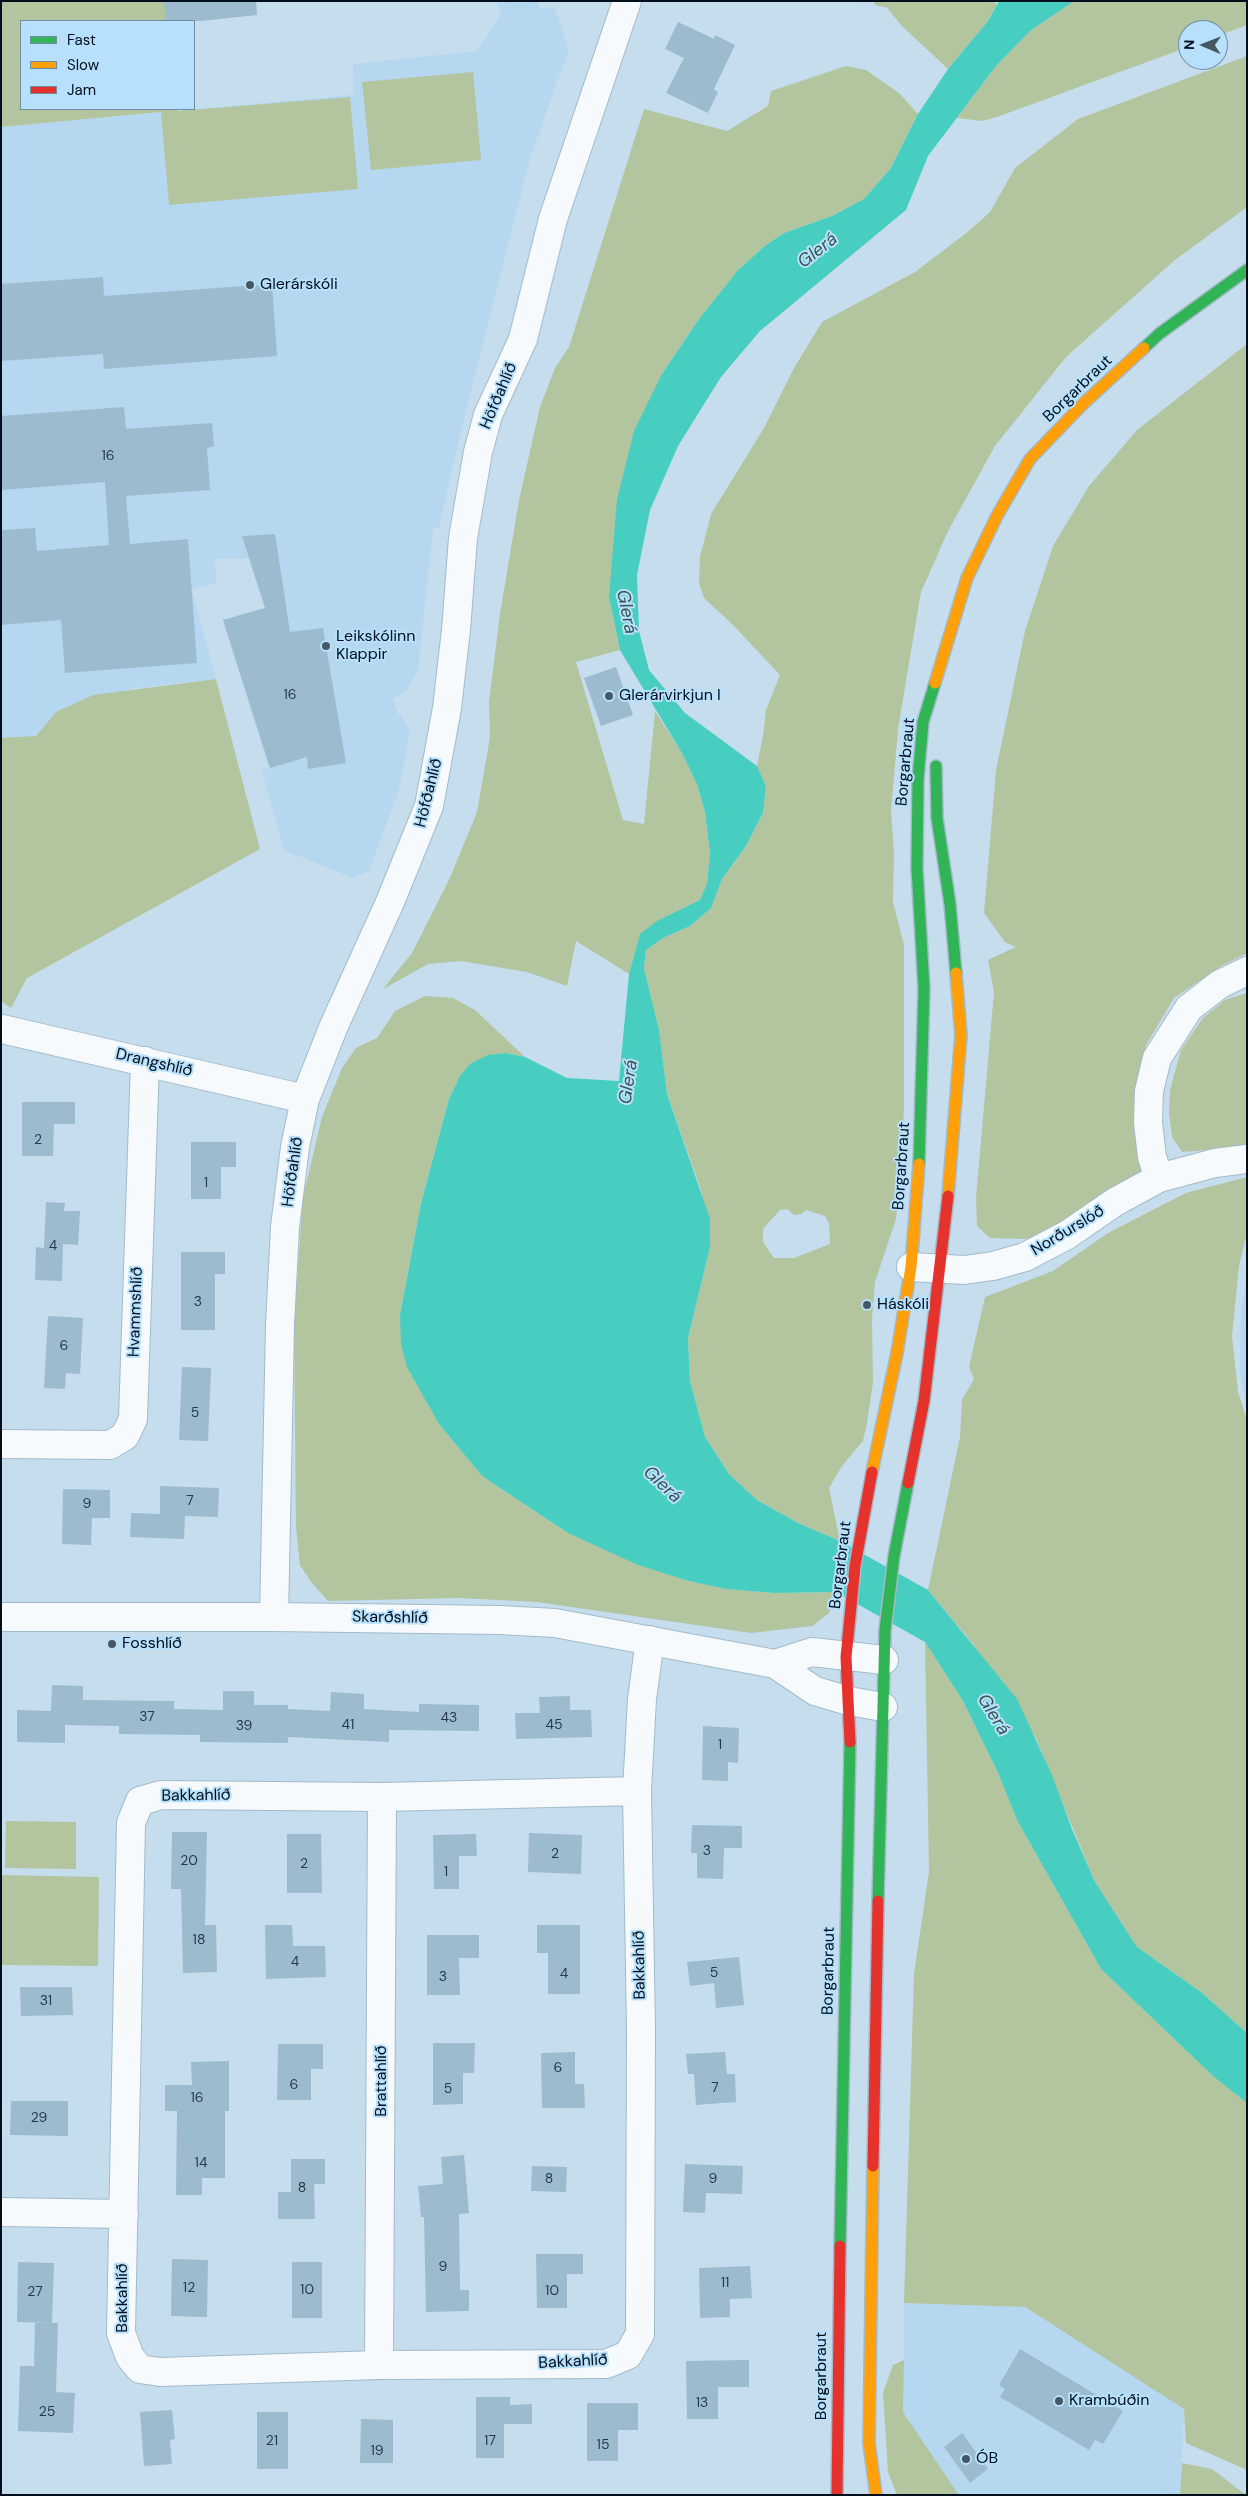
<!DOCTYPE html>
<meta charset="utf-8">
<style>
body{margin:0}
#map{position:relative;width:1248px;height:2496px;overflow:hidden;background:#c6dded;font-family:"DM Sans",sans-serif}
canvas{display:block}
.frame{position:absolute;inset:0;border:2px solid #000f1b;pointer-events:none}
.legend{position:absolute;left:20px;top:20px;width:175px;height:90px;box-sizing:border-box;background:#b7e0fc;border:1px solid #6e8ca2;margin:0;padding:6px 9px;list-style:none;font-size:15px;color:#000f1b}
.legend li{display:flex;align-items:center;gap:10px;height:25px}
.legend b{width:25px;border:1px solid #6e8ca2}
.north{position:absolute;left:1178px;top:20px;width:50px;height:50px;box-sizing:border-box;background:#b7e0fc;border:1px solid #6e8ca2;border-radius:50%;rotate:271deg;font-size:14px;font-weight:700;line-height:20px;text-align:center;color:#000f1b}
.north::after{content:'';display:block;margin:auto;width:18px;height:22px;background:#455764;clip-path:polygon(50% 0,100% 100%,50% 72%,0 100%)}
</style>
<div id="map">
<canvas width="1248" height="2496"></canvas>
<div class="frame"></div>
<ul class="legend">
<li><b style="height:6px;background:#30b455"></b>Fast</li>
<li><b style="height:6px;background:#ff9f0a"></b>Slow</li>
<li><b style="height:6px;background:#e5322d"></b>Jam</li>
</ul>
<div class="north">N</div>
</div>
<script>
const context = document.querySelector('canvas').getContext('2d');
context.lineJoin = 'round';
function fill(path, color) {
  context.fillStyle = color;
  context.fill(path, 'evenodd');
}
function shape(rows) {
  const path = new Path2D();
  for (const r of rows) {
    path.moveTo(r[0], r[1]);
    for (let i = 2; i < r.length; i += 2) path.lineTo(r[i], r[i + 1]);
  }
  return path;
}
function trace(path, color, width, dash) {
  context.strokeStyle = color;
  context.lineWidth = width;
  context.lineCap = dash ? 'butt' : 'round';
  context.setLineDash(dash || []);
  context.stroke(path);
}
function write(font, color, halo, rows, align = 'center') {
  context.font = font + ' "DM Sans",sans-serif';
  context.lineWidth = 4;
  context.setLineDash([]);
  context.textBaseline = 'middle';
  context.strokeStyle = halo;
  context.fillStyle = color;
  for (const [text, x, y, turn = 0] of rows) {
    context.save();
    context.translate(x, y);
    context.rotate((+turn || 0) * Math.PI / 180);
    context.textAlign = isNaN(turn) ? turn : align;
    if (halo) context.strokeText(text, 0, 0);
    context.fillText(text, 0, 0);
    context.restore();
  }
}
const built = shape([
 [498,1,538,1,540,9,555,7,569,50,531,155,465,414,439,527,433,528,418,672,405,692,392,699,398,714,401,715,410,732,399,790,369,871,353,878,284,850,262,771,269,768,223,620,265,608,249,558,215,559,216,583,192,590,216,679,134,688,56,712,36,736,1,740,1,127,354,95,353,64,477,51,500,16],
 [1247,1279,1247,1406,1240,1373,1241,1310],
 [904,2303,1025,2307,1184,2409,1180,2495,959,2495,903,2412]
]);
const green = shape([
 [1,1,165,1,168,21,21,21,21,109,178,109,178,111,350,97,358,189,169,205,161,112,1,127],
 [873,1,992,1,997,4,988,21,948,69,903,27,886,7,877,6],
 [1074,1,1247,1,1247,25,1218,36,1218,30,1188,30,1188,47,997,117,982,121,957,118,996,66,1030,31],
 [1247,56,1247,207,1175,260,1066,357,995,446,948,531,921,592,898,729,891,812,894,851,893,902,904,945,904,1106,901,1175,896,1219,875,1282,872,1319,873,1382,867,1423,863,1441,842,1466,829,1488,840,1541,798,1523,757,1500,729,1474,705,1437,690,1381,688,1338,710,1247,701,1190,667,1094,659,1030,644,968,646,950,663,938,690,926,711,908,722,879,746,846,763,813,766,786,757,766,763,736,766,710,780,675,732,624,704,598,699,583,700,557,711,514,764,428,794,368,822,322,915,272,969,231,990,212,1015,168,1078,119],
 [787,1209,794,1215,801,1214,806,1210,825,1216,829,1223,830,1244,794,1258,774,1258,763,1242,763,1229,780,1210],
 [846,66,866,70,899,93,918,114,891,168,864,199,832,216,784,233,766,245,738,270,699,319,662,374,609,597,620,650,576,662,623,820,644,824,655,711,683,755,697,784,705,812,710,853,707,884,700,900,640,934,629,974,576,941,567,986,527,972,461,961,428,964,383,989,412,953,450,878,477,812,490,737,489,702,500,614,519,500,540,407,555,368,569,347,644,109,727,131,768,106,771,91],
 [473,72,481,160,371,170,362,82],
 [1247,344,1247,953,1221,966,1174,998,1146,1045,1139,1098,1146,1174,1058,1236,1025,1239,990,1238,977,1226,976,1198,994,992,988,960,1016,947,1005,942,984,913,996,770,1025,631,1053,546,1089,486,1137,430],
 [216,679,260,849,27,978,11,1008,1,1001,1,738,36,736,56,712,93,695],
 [1247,993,1247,1147,1182,1152,1172,1137,1169,1112,1170,1090,1181,1050,1203,1018,1225,1000],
 [425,996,453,998,475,1010,525,1057,506,1053,460,1076,449,1099,421,1202,400,1315,439,1424,482,1476,568,1533,689,1581,726,1589,774,1593,836,1592,829,1613,812,1626,751,1633,537,1602,459,1598,328,1601,312,1583,300,1565,296,1527,294,1323,303,1197,322,1117,342,1068,356,1048,377,1038,395,1011],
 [1247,1177,1247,1233,1239,1266,1232,1336,1238,1392,1247,1420,1247,2033,1201,1992,1137,1947,1095,1882,1036,1738,973,1644,928,1590,960,1437,962,1400,974,1379,969,1367,985,1297,1053,1271,1108,1233,1186,1193],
 [925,1642,963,1701,999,1775,1017,1820,1101,1969,1214,2077,1247,2103,1247,2470,1186,2443,1184,2409,1025,2307,904,2303,914,1974,929,1872],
 [6,1821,76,1822,76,1869,5,1868],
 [1,1875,99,1877,98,1966,1,1965],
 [904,2360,903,2412,959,2495,897,2495,888,2472,883,2393,893,2365],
 [1182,2463,1212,2469,1246,2495,1180,2495]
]);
const water = shape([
 [999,1,1074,1,1030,31,996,66,928,156,906,210,760,331,721,377,678,446,650,510,637,575,639,631,649,670,685,713,757,766,766,786,763,813,746,846,722,879,711,908,690,926,663,938,646,950,644,968,659,1030,667,1094,710,1219,710,1247,688,1338,690,1381,705,1437,729,1474,757,1500,798,1523,840,1541,928,1590,1017,1699,1052,1775,1072,1829,1095,1882,1137,1947,1201,1992,1247,2033,1247,2103,1214,2077,1101,1969,1017,1820,999,1775,963,1701,925,1642,836,1592,774,1593,726,1589,689,1581,638,1565,568,1533,482,1476,439,1424,407,1367,401,1344,400,1315,421,1203,449,1099,460,1076,470,1064,488,1055,506,1053,525,1057,567,1078,619,1081,629,974,640,934,657,921,700,900,707,884,710,853,705,812,697,784,683,755,620,650,609,597,617,500,634,431,662,374,699,319,738,270,766,245,784,233,832,216,864,199,891,168,918,114,948,69,988,21]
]);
const building = shape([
 [164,1,256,1,257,15,201,21,166,21],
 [678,22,714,39,715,35,735,45,714,89,718,92,708,113,666,93,684,58,665,49],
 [103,277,104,296,272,284,277,356,104,369,103,354,1,361,1,284],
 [124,407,126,429,212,423,214,446,207,448,210,490,126,496,130,544,188,539,197,663,65,673,61,620,1,625,1,530,35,528,37,551,109,545,105,482,1,490,1,416],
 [275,534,290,632,323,628,346,763,308,769,307,757,270,768,223,620,265,608,242,536],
 [616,667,633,715,601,726,584,678],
 [22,1102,75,1102,75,1124,54,1124,53,1156,22,1156],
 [191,1142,236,1142,236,1167,221,1167,221,1199,191,1199],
 [46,1202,65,1203,64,1211,80,1211,78,1245,63,1244,62,1281,35,1280,36,1247,44,1248],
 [181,1252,225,1252,225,1274,215,1274,215,1330,181,1330],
 [48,1316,83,1318,80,1374,66,1373,65,1389,44,1388],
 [182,1367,211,1368,208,1441,179,1440],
 [160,1486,219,1488,218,1517,185,1516,184,1539,130,1537,131,1513,160,1514],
 [63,1489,110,1490,110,1518,92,1518,91,1545,62,1544],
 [52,1685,83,1686,83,1700,174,1701,174,1709,223,1710,223,1691,254,1691,254,1705,288,1705,288,1709,330,1711,331,1692,364,1694,364,1709,419,1712,419,1704,479,1705,479,1731,389,1730,389,1742,288,1737,288,1743,200,1742,200,1735,119,1734,119,1726,65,1725,65,1743,17,1742,17,1710,51,1711],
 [570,1696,570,1710,591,1710,592,1737,516,1739,515,1713,540,1713,539,1697],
 [703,1726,739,1728,738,1763,728,1762,728,1781,702,1780],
 [692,1825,742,1826,742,1848,724,1848,723,1879,697,1878,697,1853,691,1853],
 [172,1832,207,1832,205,1925,216,1925,217,1972,183,1973,181,1889,171,1889],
 [529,1833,582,1835,581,1874,528,1872],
 [287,1834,321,1834,322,1893,287,1893],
 [476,1834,477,1856,459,1856,459,1889,434,1889,433,1835],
 [265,1925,292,1925,293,1946,325,1946,326,1977,266,1979],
 [537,1925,580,1925,580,1994,548,1994,548,1953,537,1953],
 [427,1935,479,1935,479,1958,459,1958,460,1995,427,1995],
 [739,1957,744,2005,716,2008,714,1983,690,1986,687,1962],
 [20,1987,72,1987,73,2015,21,2016],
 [433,2043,475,2043,474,2073,463,2073,463,2104,433,2105],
 [278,2044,323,2044,323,2069,311,2069,311,2100,277,2100],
 [575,2052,575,2084,584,2084,585,2108,542,2108,541,2053],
 [725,2052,727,2074,735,2074,736,2102,696,2105,694,2074,688,2074,686,2054],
 [229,2061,229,2111,225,2111,225,2178,202,2178,202,2195,176,2195,177,2111,165,2111,165,2085,192,2085,191,2062],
 [11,2101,68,2101,68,2136,10,2135],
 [464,2155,469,2213,459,2214,460,2290,469,2290,469,2311,426,2312,424,2217,421,2217,418,2186,443,2184,441,2157],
 [291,2159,325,2159,325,2184,314,2184,315,2219,278,2219,278,2192,291,2192],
 [685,2164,743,2166,742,2194,706,2193,705,2213,683,2212],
 [532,2166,567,2167,566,2192,531,2191],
 [536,2254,583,2254,583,2274,567,2274,567,2308,537,2308],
 [172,2259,208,2260,207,2317,171,2316],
 [18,2262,54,2263,52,2323,17,2322],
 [292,2262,322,2262,322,2318,292,2318],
 [750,2266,752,2298,730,2299,730,2317,700,2318,699,2268],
 [35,2323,58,2323,56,2392,75,2393,73,2433,18,2431,20,2366,34,2366],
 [1020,2349,1123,2411,1103,2444,1095,2440,1089,2450,1000,2397,1005,2389,999,2385],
 [749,2360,749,2387,718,2387,718,2419,687,2419,686,2361],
 [476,2397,510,2397,510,2405,532,2404,532,2424,504,2424,504,2458,476,2458],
 [587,2403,638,2403,638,2430,618,2430,618,2461,587,2461],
 [172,2410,175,2439,170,2440,172,2464,144,2466,140,2412],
 [257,2412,288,2412,288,2469,257,2469],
 [361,2419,393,2420,393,2463,360,2463],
 [962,2433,988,2469,970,2483,944,2447]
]);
const street = shape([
 [2,1029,305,1099],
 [1159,1178,1152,1157,1148,1122,1149,1091,1157,1058,1189,1008,1220,984,1247,971],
 [911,1267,964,1270,993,1266,1025,1257,1067,1235,1115,1202,1159,1178,1215,1163,1247,1159],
 [1,1444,110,1445,125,1436,133,1419,145,1061],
 [1,1617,274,1617,500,1620,555,1623,775,1664,815,1691,849,1701,883,1707],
 [274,1617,280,1325,285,1227,295,1147,305,1099,333,1028,390,902,429,806,447,708,456,630,463,538,478,452,488,415,523,339,553,219,627,1],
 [775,1664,812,1652,884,1660],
 [637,1791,382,1797,161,1795,140,1801,131,1823,121,2333,130,2357,140,2369,160,2372,379,2365,606,2364,628,2355,640,2334,641,2030,637,1791,642,1699,650,1640],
 [1,2212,124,2214],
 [379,2365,382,1797]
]);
const fast = shape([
 [1144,348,1159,334,1247,270],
 [936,766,937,818,950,904,956,973],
 [919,1164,924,989,917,868,918,779,923,722,935,683],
 [878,1901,885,1630,894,1556,908,1483],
 [840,2246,850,1742]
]);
const slow = shape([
 [935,683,967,578,998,514,1030,459,1084,403,1144,348],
 [948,1196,961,1035,956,973],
 [872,1472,897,1353,911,1267,919,1164],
 [873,2166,869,2443,876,2495]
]);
const jam = shape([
 [908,1483,924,1401,948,1196],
 [850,1742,846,1657,855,1566,872,1472],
 [873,2166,878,1901],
 [837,2495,840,2246]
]);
const markers = [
 [250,285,5,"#455764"],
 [326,646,5,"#455764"],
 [609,696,5,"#455764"],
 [867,1305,5,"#455764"],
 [112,1644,5,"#455764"],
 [1059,2401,5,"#455764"],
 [966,2459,5,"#455764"]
];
const numberNames = [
 ["16",108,456],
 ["16",290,695],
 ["2",38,1140],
 ["1",206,1183],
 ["4",53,1246],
 ["3",198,1302],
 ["6",64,1346],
 ["5",195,1413],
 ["7",190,1501],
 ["9",87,1504],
 ["37",147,1717],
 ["43",449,1718],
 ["41",348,1725],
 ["45",554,1725],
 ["39",244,1726],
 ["1",720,1745],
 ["3",707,1851],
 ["2",555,1854],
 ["20",189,1861],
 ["2",304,1864],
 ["1",446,1872],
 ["18",199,1940],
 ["4",295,1962],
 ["5",714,1973],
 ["4",564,1974],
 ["3",443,1977],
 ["31",46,2001],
 ["6",558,2068],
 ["6",294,2085],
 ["7",715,2088],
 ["5",448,2089],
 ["16",197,2098],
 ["29",39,2118],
 ["14",201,2163],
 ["8",549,2179],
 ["9",713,2179],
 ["8",302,2188],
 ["9",443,2267],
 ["11",725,2283],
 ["12",189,2288],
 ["10",307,2290],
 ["10",552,2291],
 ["27",35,2292],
 ["13",702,2403],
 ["25",47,2412],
 ["21",272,2441],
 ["17",490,2441],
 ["15",603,2445],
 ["19",377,2451]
];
const poiNames = [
 ["Glerárskóli",260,285],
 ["Leikskólinn",336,637],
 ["Klappir",336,655],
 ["Glerárvirkjun I",619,696],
 ["Háskóli",877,1305],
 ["Fosshlíð",122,1644],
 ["Krambúðin",1069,2401],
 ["ÓB",976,2459]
];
const streetNames = [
 ["Borgarbraut",1078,389,-44],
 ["Höfðahlíð",499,396,-67],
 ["Borgarbraut",906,762,-85],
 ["Höfðahlíð",429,793,-76],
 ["Drangshlíð",154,1063,13],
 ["Borgarbraut",902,1166,-86],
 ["Höfðahlíð",293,1172,-82],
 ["Norðurslóð",1068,1231,-31],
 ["Hvammshlíð",136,1312,-88],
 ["Borgarbraut",841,1565,-83],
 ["Skarðshlíð",390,1618,1],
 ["Bakkahlíð",196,1796,-1],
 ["Bakkahlíð",640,1965,-91],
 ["Borgarbraut",829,1971,-89],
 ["Brattahlíð",382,2081,-90],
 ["Bakkahlíð",123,2298,-90],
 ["Bakkahlíð",573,2362,-3],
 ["Borgarbraut",822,2376,-90]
];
const waterNames = [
 ["Glerá",818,251,-38],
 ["Glerá",626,612,79],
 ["Glerá",629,1082,-81],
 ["Glerá",662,1485,43],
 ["Glerá",993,1715,58]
];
fill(built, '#b5d8f0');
fill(green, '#b2c59f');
fill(water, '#47cec1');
fill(building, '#9cbbcf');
trace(street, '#a2baca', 30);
trace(fast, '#a2baca', 14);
trace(slow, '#a2baca', 14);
trace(jam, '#a2baca', 14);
trace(street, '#f6fafc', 28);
trace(fast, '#30b455', 11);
trace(slow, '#ff9f0a', 11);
trace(jam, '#e5322d', 11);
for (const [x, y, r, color] of markers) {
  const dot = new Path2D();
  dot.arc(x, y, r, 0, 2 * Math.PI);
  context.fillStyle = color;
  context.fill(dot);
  trace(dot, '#b7e0fc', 2);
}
write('14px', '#273a48', null, numberNames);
write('16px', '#000f1b', '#b7e0fc', poiNames, 'left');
write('16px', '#000f1b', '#b7e0fc', streetNames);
write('italic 18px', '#36564f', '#b7e0fc', waterNames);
</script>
